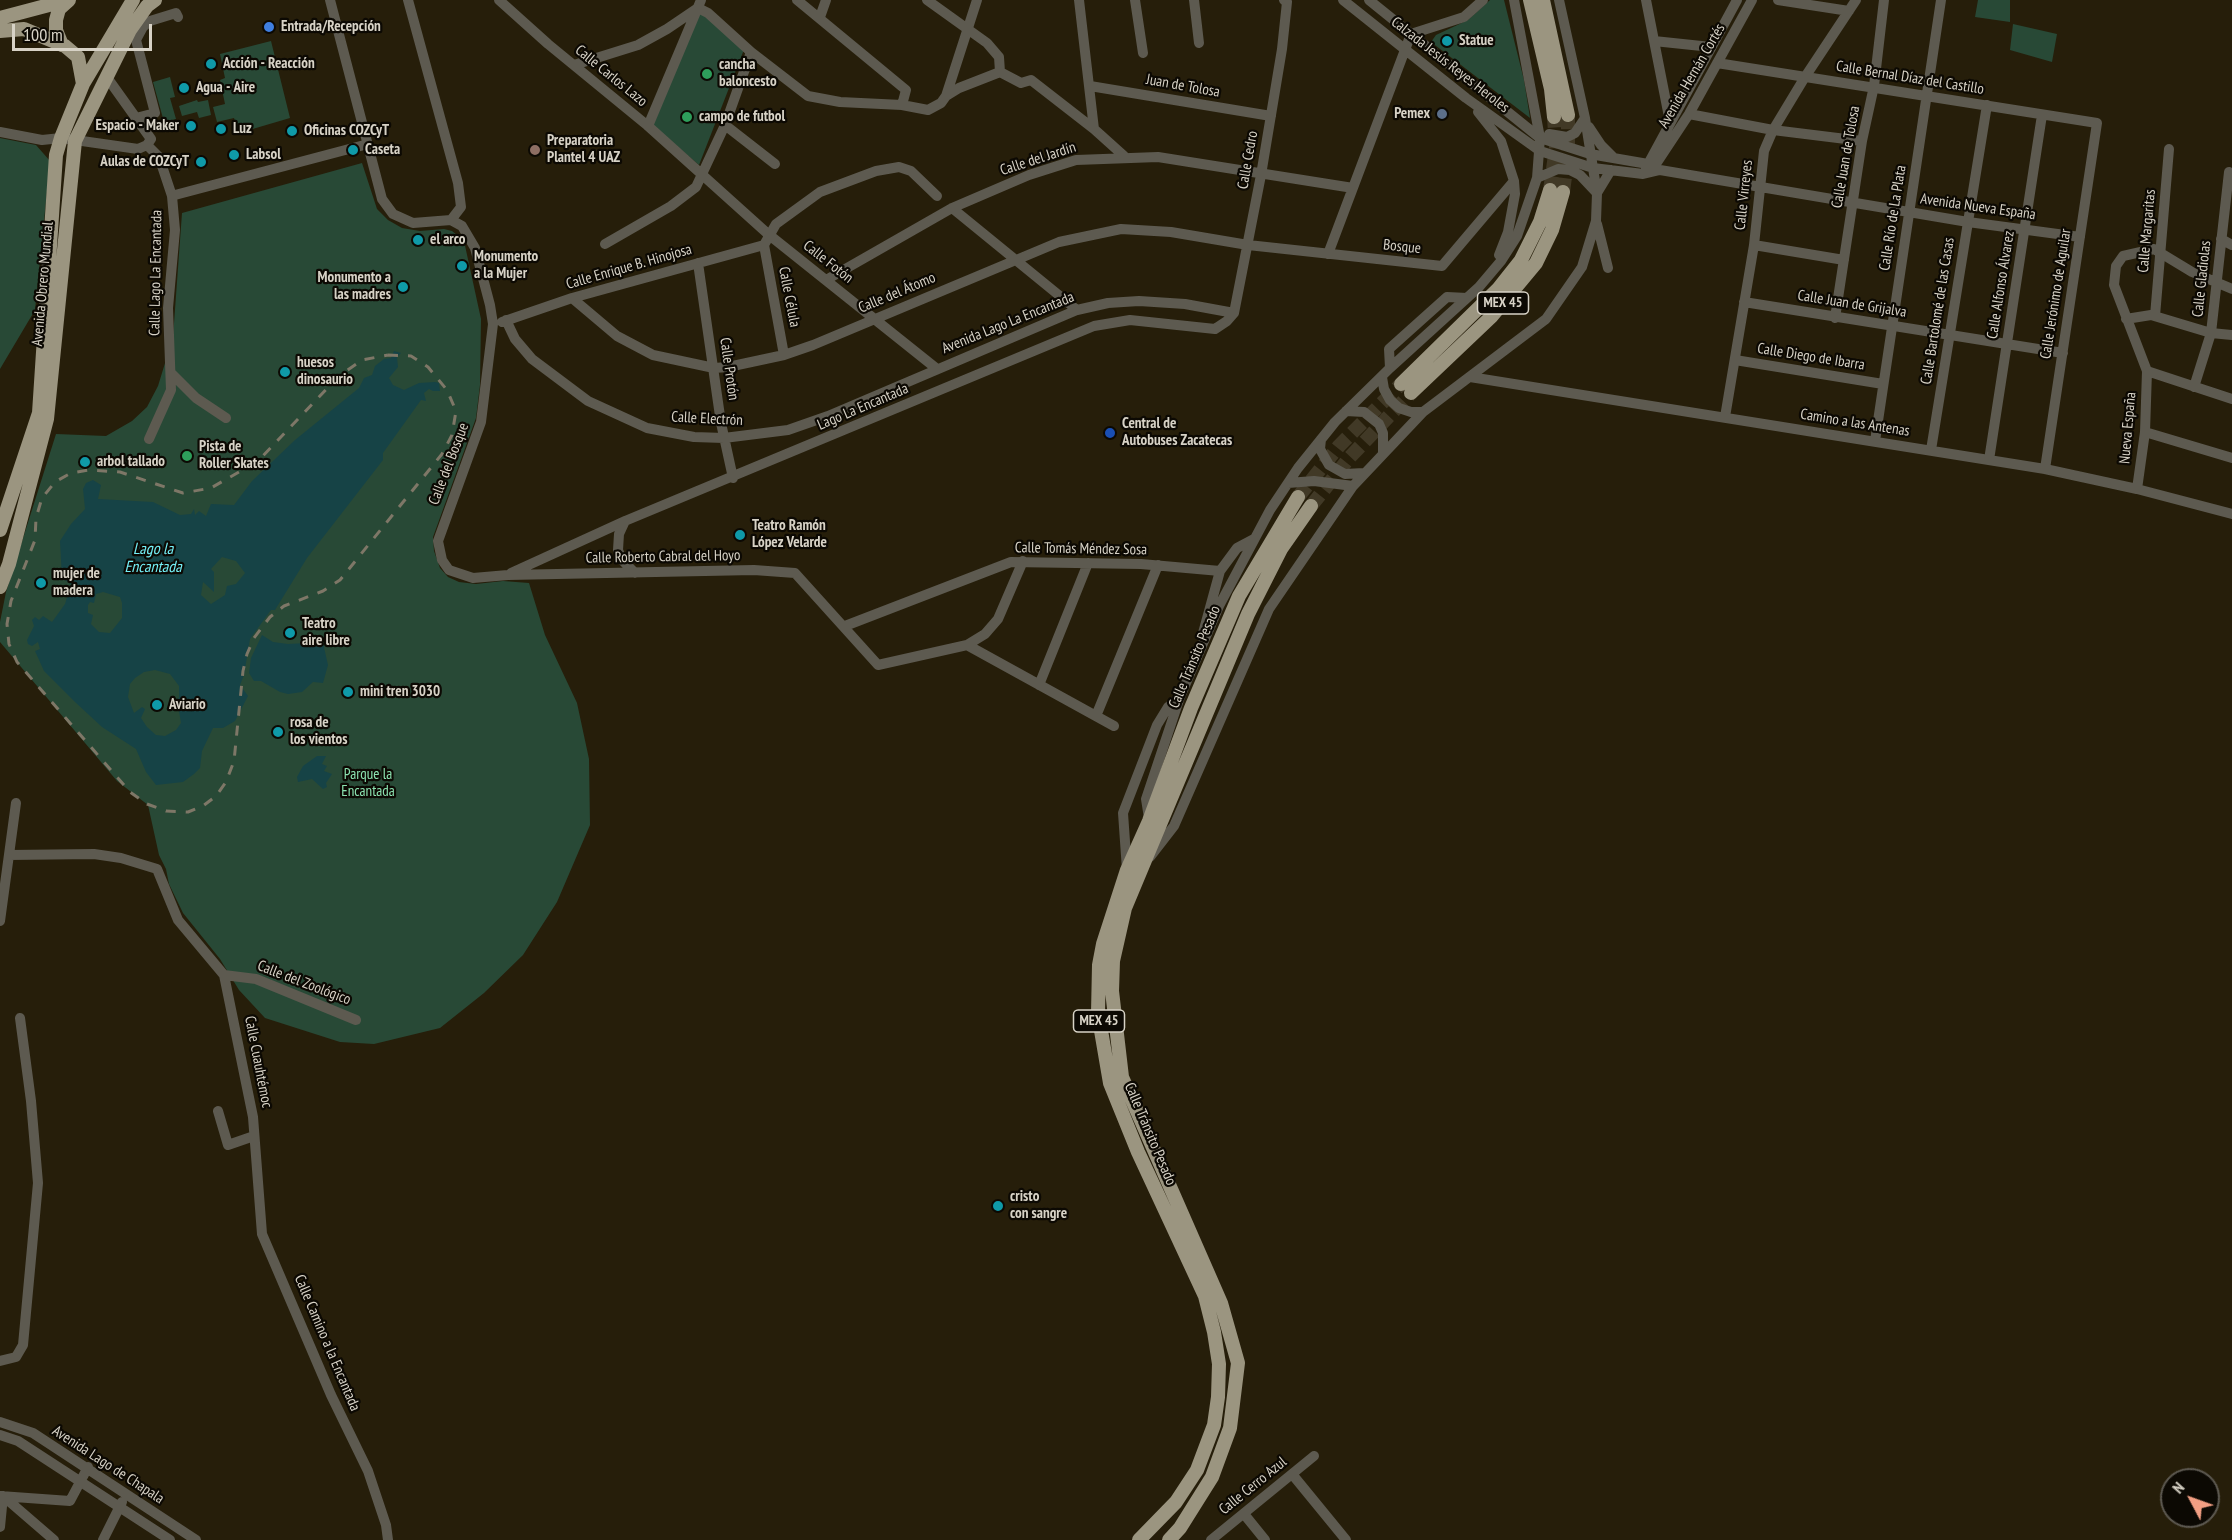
<!DOCTYPE html>
<meta charset="utf-8">
<style>
body{margin:0}
#map{position:relative;width:2232px;height:1540px;overflow:hidden;background:#261e0a;font-family:"PT Sans Narrow",sans-serif}
canvas{display:block}
.north{position:absolute;left:2160px;top:1468px;width:60px;height:60px;box-sizing:border-box;background:#0c0903;border:2px solid #5d5951;border-radius:50%;rotate:311deg;font-size:16px;font-weight:700;line-height:24px;text-align:center;color:#d7d2c6}
.north::after{content:'';display:block;margin:auto;width:21px;height:27px;background:#f39f83;clip-path:polygon(50% 0,100% 100%,50% 72%,0 100%)}
.scale{position:absolute;left:12px;top:24px;width:140px;height:27px;box-sizing:border-box;border:3px solid #d7d2c6;border-top:0;padding-left:8px;font-size:18px;line-height:21px;white-space:nowrap;color:#d7d2c6;-webkit-text-stroke:4px #0c0903;paint-order:stroke}
</style>
<div id="map">
<canvas width="2232" height="1540"></canvas>
<div class="north">N</div>
<div class="scale">100 m</div>
</div>
<script>
const context = document.querySelector('canvas').getContext('2d');
context.lineJoin = 'round';
function fill(path, color) {
  context.fillStyle = color;
  context.fill(path, 'evenodd');
}
function shape(rows) {
  const path = new Path2D();
  for (const r of rows) {
    path.moveTo(r[0], r[1]);
    for (let i = 2; i < r.length; i += 2) path.lineTo(r[i], r[i + 1]);
  }
  return path;
}
function trace(path, color, width, dash) {
  context.strokeStyle = color;
  context.lineWidth = width;
  context.lineCap = dash ? 'butt' : 'round';
  context.setLineDash(dash || []);
  context.stroke(path);
}
function write(font, color, halo, rows, align = 'center') {
  context.font = font + ' "PT Sans Narrow",sans-serif';
  context.lineWidth = 4.5;
  context.setLineDash([]);
  context.textBaseline = 'middle';
  context.strokeStyle = halo;
  context.fillStyle = color;
  for (const [text, x, y, turn = 0] of rows) {
    context.save();
    context.translate(x, y);
    context.rotate((+turn || 0) * Math.PI / 180);
    context.textAlign = isNaN(turn) ? turn : align;
    if (halo) context.strokeText(text, 0, 0);
    context.fillText(text, 0, 0);
    context.restore();
  }
}
const green = shape([
 [1490,0,1504,0,1524,80,1530,118,1431,42,1436,35,1468,20],
 [1978,0,2010,0,2010,22,1975,17],
 [700,8,745,47,699,165,652,125],
 [2013,24,2057,34,2052,62,2010,50],
 [271,41,290,118,239,133,234,118,217,122,213,107,225,104,220,80,225,78,220,54],
 [170,77,175,97,170,98,176,119,164,122,153,82],
 [197,100,198,102,208,100,211,115,199,118,197,112,182,116,179,106],
 [0,138,36,145,50,161,35,310,0,369],
 [362,163,377,209,388,220,402,228,420,231,444,229,452,231,464,241,481,319,480,385,476,418,433,537,434,551,440,568,448,577,459,582,476,584,503,581,529,583,545,635,577,703,589,759,590,825,557,902,523,955,484,993,440,1028,374,1044,340,1042,265,1018,239,990,220,959,183,913,169,884,166,869,159,855,148,805,117,781,0,642,0,622,6,592,56,434,106,436,132,421,147,407,158,386,173,337,182,213]
]);
const water = shape([
 [394,351,401,353,397,357,398,367,389,378,393,385,404,390,419,383,435,382,439,383,440,391,433,391,429,389,424,393,426,401,421,400,383,453,383,460,307,558,275,610,271,610,250,639,244,675,240,685,248,696,235,721,223,728,213,728,202,751,200,768,194,774,183,782,156,785,146,772,136,749,102,727,75,702,44,671,35,651,40,649,38,642,32,646,28,644,27,640,34,626,32,620,35,617,39,620,43,616,52,622,65,604,71,584,62,578,60,541,71,524,85,509,83,489,86,483,93,480,101,485,98,499,153,502,180,515,191,514,194,509,195,515,199,511,206,516,211,504,234,505,252,481,295,440,359,388,364,378,372,375,375,366,384,359,391,358],
 [222,557,236,561,245,573,236,584,227,586,225,595,211,604,201,595,203,582,214,592,214,572,211,569],
 [103,592,120,597,122,603,122,618,110,633,99,632,91,624,93,615,88,613,88,605,90,602,94,603,96,594],
 [155,670,170,674,179,686,179,698,174,701,178,705,181,723,176,730,165,736,156,735,147,727,141,718,145,709,142,707,134,713,128,697,130,684,135,678,144,672],
 [262,635,273,642,288,644,307,643,313,637,317,639,323,643,328,665,323,683,313,682,302,692,288,694,280,692,261,681,254,681,249,673,251,658],
 [317,756,326,756,322,764,327,766,324,771,332,774,326,783,327,787,323,789,312,779,298,782,297,777,303,766]
]);
const majorTunnel = shape([
 [1550,190,1556,148,1554,117],
 [1563,192,1568,154,1568,115],
 [1298,497,1339,446,1401,384],
 [1311,506,1350,457,1411,393]
]);
const minor = shape([
 [330,0,382,199,393,214,413,223,451,220,462,226,475,248,490,305,493,324,481,422,438,541,442,560,449,570,473,578,508,575,754,570,795,573,878,665,967,645,1114,726],
 [408,0,458,183,461,207,451,220],
 [499,0,548,44,648,126,768,234,937,369],
 [797,0,906,90,902,105],
 [927,0,987,43,999,57,1000,72,1021,83,1031,80,1094,129],
 [1079,0,1094,129,1124,156],
 [1135,0,1143,53],
 [1194,0,1199,43],
 [1343,0,1466,98,1540,151,1593,168,1643,174,1660,170,1968,222,2080,237],
 [1369,0,1540,138,1590,154,1648,164,1660,170],
 [1646,0,1670,122],
 [1778,0,1849,11],
 [820,17,826,0],
 [1654,41,1711,47],
 [1717,63,2097,123,2045,469],
 [574,65,638,45,667,29,698,8,708,13,751,52,808,96,840,102,902,105,928,110,941,103,946,96,977,0],
 [106,76,151,139,147,145],
 [1090,86,1271,116],
 [946,96,959,88,1000,72],
 [1478,112,1501,141,1514,181,1515,194,1508,232,1499,255],
 [1689,114,1773,130,1862,141],
 [136,118,155,113,136,40,143,27,150,21,176,13,178,17],
 [725,125,775,164],
 [648,126,701,0],
 [1589,127,1601,145,1614,158],
 [0,132,42,140,61,138,138,149,147,145],
 [1549,134,1567,137,1575,133,1585,118],
 [147,145,159,157,172,196,175,230,168,308,171,390,149,439],
 [1646,168,1737,0],
 [1652,170,1689,114,1752,0],
 [1537,178,1558,169,1570,170,1580,175,1597,193,1611,170],
 [175,195,368,144],
 [952,208,1077,310],
 [1597,224,1608,268],
 [2221,239,2232,245],
 [605,244,671,206,696,187,725,125,751,52],
 [764,245,784,355],
 [1754,245,1844,260],
 [1328,254,1411,34,1464,17,1483,0],
 [698,263,721,423,733,478],
 [826,280,952,208,1029,175,1076,160,1158,157,1353,188],
 [572,298,617,336,653,355,714,368,728,367,784,355,813,345,1059,242,1121,229,1171,232,1248,245,1442,266,1514,181],
 [1744,302,2063,353],
 [2155,316,2169,149],
 [1835,318,1862,141,1874,86,1884,0],
 [2126,319,2151,315,2211,333,2232,335],
 [506,320,515,339,532,359,588,401,647,428,694,437,724,438,788,430,828,416,1077,310,1108,303,1139,301,1185,304,1234,313],
 [502,322,572,298,764,245,776,224,820,192,876,171,899,167,911,171,937,196],
 [1735,360,1883,384],
 [1390,368,1389,349,1447,297,1467,298],
 [2147,371,2232,399],
 [172,374,196,398,226,418],
 [1382,377,1384,389,1390,400,1399,408,1411,412,1423,412],
 [1470,377,2045,469,2137,489,2232,514],
 [2194,387,2211,333,2229,172],
 [1346,411,1364,412,1379,424,1383,433,1383,452],
 [1725,417,1754,245,1764,151,1773,130,1805,77,1856,0],
 [2145,432,2232,458],
 [1321,439,1320,449,1329,465,1345,474,1364,473],
 [1875,441,1941,0],
 [1931,450,1987,105],
 [1989,460,2042,115],
 [1288,483,1314,481,1353,486],
 [2137,489,2145,432,2147,371,2114,285,2116,266,2123,256,2154,249,2192,272,2232,289],
 [625,521,619,534,618,550,622,560,635,573],
 [511,573,625,521,1094,326,1130,320,1215,329,1227,321,1234,313,1261,175,1282,49,1287,2,1284,0],
 [845,626,1011,562,1141,564,1220,571],
 [1203,633,1220,571,1237,548,1254,539],
 [967,645,985,634,998,619,1023,561],
 [1039,685,1088,563],
 [1096,716,1158,565],
 [1149,818,1146,799,1180,697,1219,606,1270,510,1298,468,1335,422,1390,368,1479,287,1501,261,1517,236,1537,178,1540,138,1514,0],
 [9,855,94,854,121,858,157,869,178,920,224,975,256,979,356,1020],
 [1150,857,1174,826,1269,609,1353,486,1423,412,1546,319,1582,267,1596,221,1597,193,1585,118,1559,0],
 [1127,870,1123,813,1157,725,1168,707,1180,697],
 [0,921,16,803],
 [224,975,253,1117,262,1234,331,1395,368,1471,386,1525,388,1540],
 [218,1111,228,1145,254,1136],
 [0,1361,16,1357,23,1345,38,1183,31,1101,20,1018],
 [0,1422,33,1433,196,1540],
 [0,1435,18,1441,170,1540],
 [1292,1474,1346,1540],
 [0,1496,70,1501,88,1467],
 [3,1496,54,1540],
 [1244,1514,1265,1540],
 [0,1527,3,1496],
 [103,1540,122,1502],
 [1211,1540,1314,1456]
]);
const major = shape([
 [1530,0,1551,89,1554,117],
 [1543,0,1568,115],
 [0,18,68,0],
 [0,31,24,29,65,46,78,57,83,84],
 [62,45,56,30,56,20,59,9,69,0],
 [1401,384,1498,289,1521,260,1540,222,1550,190],
 [1411,393,1491,317,1536,263,1552,230,1563,192],
 [0,530,39,413,56,155,61,138,83,84,133,0],
 [0,587,9,564,47,419,75,141,130,30,147,6,155,0],
 [1139,1540,1176,1502,1197,1470,1214,1425,1218,1397,1219,1364,1214,1332,1205,1296,1138,1152,1110,1083,1098,1013,1099,965,1103,944,1127,870,1149,821,1191,708,1239,596,1298,497],
 [1169,1540,1180,1528,1212,1477,1230,1428,1238,1363,1221,1303,1122,1077,1112,991,1113,961,1125,908,1248,614,1281,549,1311,506]
]);
const rail = shape([
 [388,355,411,356,428,367,447,390,456,411,452,435,442,454,340,580,323,591,284,606,270,617,254,638,247,654,243,671,234,761,226,782,216,796,203,806,188,812,166,811,147,804,130,792,17,662,9,644,7,624,11,601,35,540,36,518,42,498,55,482,71,473,89,470,120,472,183,493,211,488,258,461,339,376,362,360,388,355]
]);
const markers = [
 [269,27,6,"#3f7fe0"],
 [1447,41,6,"#0f9aa8"],
 [211,64,6,"#0f9aa8"],
 [707,74,6,"#2e9e5b"],
 [184,88,6,"#0f9aa8"],
 [1442,114,6,"#5c6f8a"],
 [687,117,6,"#2e9e5b"],
 [191,126,6,"#0f9aa8"],
 [221,129,6,"#0f9aa8"],
 [292,131,6,"#0f9aa8"],
 [353,150,6,"#0f9aa8"],
 [535,150,6,"#8d6e63"],
 [234,155,6,"#0f9aa8"],
 [201,162,6,"#0f9aa8"],
 [418,240,6,"#0f9aa8"],
 [462,266,6,"#0f9aa8"],
 [403,287,6,"#0f9aa8"],
 [285,372,6,"#0f9aa8"],
 [1110,433,6,"#1a4fb4"],
 [187,456,6,"#2e9e5b"],
 [85,462,6,"#0f9aa8"],
 [740,535,6,"#0f9aa8"],
 [41,583,6,"#0f9aa8"],
 [290,633,6,"#0f9aa8"],
 [348,692,6,"#0f9aa8"],
 [157,705,6,"#0f9aa8"],
 [278,732,6,"#0f9aa8"],
 [998,1206,6,"#0f9aa8"]
];
const shields = [
 [1503,303,51],
 [1099,1021,51]
];
const shieldNames = [
 ["MEX 45",1503,303],
 ["MEX 45",1099,1021]
];
const poiNames = [
 ["Entrada/Recepción",281,27],
 ["Statue",1459,41],
 ["Acción - Reacción",223,64],
 ["cancha",719,65],
 ["baloncesto",719,82],
 ["Agua - Aire",196,88],
 ["Pemex",1430,114,"right"],
 ["campo de futbol",699,117],
 ["Espacio - Maker",179,126,"right"],
 ["Luz",233,129],
 ["Oficinas COZCyT",304,131],
 ["Preparatoria",547,141],
 ["Plantel 4 UAZ",547,158],
 ["Caseta",365,150],
 ["Labsol",246,155],
 ["Aulas de COZCyT",189,162,"right"],
 ["el arco",430,240],
 ["Monumento",474,257],
 ["a la Mujer",474,274],
 ["Monumento a",391,278,"right"],
 ["las madres",391,295,"right"],
 ["huesos",297,363],
 ["dinosaurio",297,380],
 ["Central de",1122,424],
 ["Autobuses Zacatecas",1122,441],
 ["Pista de",199,447],
 ["Roller Skates",199,464],
 ["arbol tallado",97,462],
 ["Teatro Ramón",752,526],
 ["López Velarde",752,543],
 ["mujer de",53,574],
 ["madera",53,591],
 ["Teatro",302,624],
 ["aire libre",302,641],
 ["mini tren 3030",360,692],
 ["Aviario",169,705],
 ["rosa de",290,723],
 ["los vientos",290,740],
 ["cristo",1010,1197],
 ["con sangre",1010,1214]
];
const streetNames = [
 ["Calzada Jesús Reyes Heroles",1450,65,38],
 ["Calle Carlos Lazo",611,76,39],
 ["Avenida Hernán Cortés",1692,76,-60],
 ["Calle Bernal Díaz del Castillo",1910,78,9],
 ["Juan de Tolosa",1183,86,10],
 ["Calle Juan de Tolosa",1846,157,-80],
 ["Calle del Jardín",1038,159,-18],
 ["Calle Cedro",1248,160,-80],
 ["Calle Virreyes",1744,195,-84],
 ["Avenida Nueva España",1978,207,8],
 ["Calle Río de La Plata",1893,218,-81],
 ["Calle Margaritas",2147,231,-85],
 ["Bosque",1402,247,6],
 ["Calle Fotón",828,262,38],
 ["Calle Enrique B. Hinojosa",629,267,-16],
 ["Calle Lago La Encantada",156,273,-89],
 ["Calle Gladiolas",2202,279,-84],
 ["Avenida Obrero Mundial",43,284,-85],
 ["Calle Alfonso Álvarez",2001,285,-81],
 ["Calle del Átomo",897,293,-23],
 ["Calle Jerónimo de Aguilar",2056,294,-81],
 ["Calle Célula",789,297,79],
 ["Calle Juan de Grijalva",1852,304,9],
 ["Calle Bartolomé de las Casas",1938,311,-81],
 ["Avenida Lago La Encantada",1008,323,-22],
 ["Calle Diego de Ibarra",1811,357,9],
 ["Calle Protón",729,369,82],
 ["Lago La Encantada",863,407,-23],
 ["Calle Electrón",707,419,3],
 ["Camino a las Antenas",1855,423,9],
 ["Nueva España",2128,428,-85],
 ["Calle del Bosque",449,464,-69],
 ["Calle Tomás Méndez Sosa",1081,549,1],
 ["Calle Roberto Cabral del Hoyo",663,557,-1],
 ["Calle Tránsito Pesado",1195,657,-67],
 ["Calle del Zoológico",304,983,21],
 ["Calle Cuauhtémoc",258,1062,79],
 ["Calle Tránsito Pesado",1150,1134,67],
 ["Calle Camino a la Encantada",327,1343,67],
 ["Avenida Lago de Chapala",108,1465,33],
 ["Calle Cerro Azul",1253,1486,-39]
];
const parkNames = [
 ["Parque la",368,775],
 ["Encantada",368,792]
];
const waterNames = [
 ["Lago la",153,549],
 ["Encantada",153,567]
];
fill(green, '#284936');
fill(water, '#164346');
trace(majorTunnel, '#413926', 14, [14, 7]);
trace(minor, '#5d5a50', 10);
trace(major, '#9b9580', 14);
trace(rail, '#7e7767', 3, [10, 10]);
for (const [x, y, r, color] of markers) {
  const dot = new Path2D();
  dot.arc(x, y, r, 0, 2 * Math.PI);
  context.fillStyle = color;
  context.fill(dot);
  trace(dot, '#0c0903', 2);
}
for (const [x, y, w] of shields) {
  const box = new Path2D();
  box.roundRect(x - w / 2, y - 11, w, 22, 4.5);
  context.fillStyle = '#0c0903';
  context.fill(box);
  trace(box, '#d7d2c6', 1.5);
}
write('bold 14px', '#d7d2c6', null, shieldNames);
write('bold 15px', '#d7d2c6', '#0c0903', poiNames, 'left');
write('15px', '#d7d2c6', '#0c0903', streetNames);
write('15px', '#8be2b0', '#0c0903', parkNames);
write('italic 16px', '#74f0f7', '#0c0903', waterNames);
</script>
